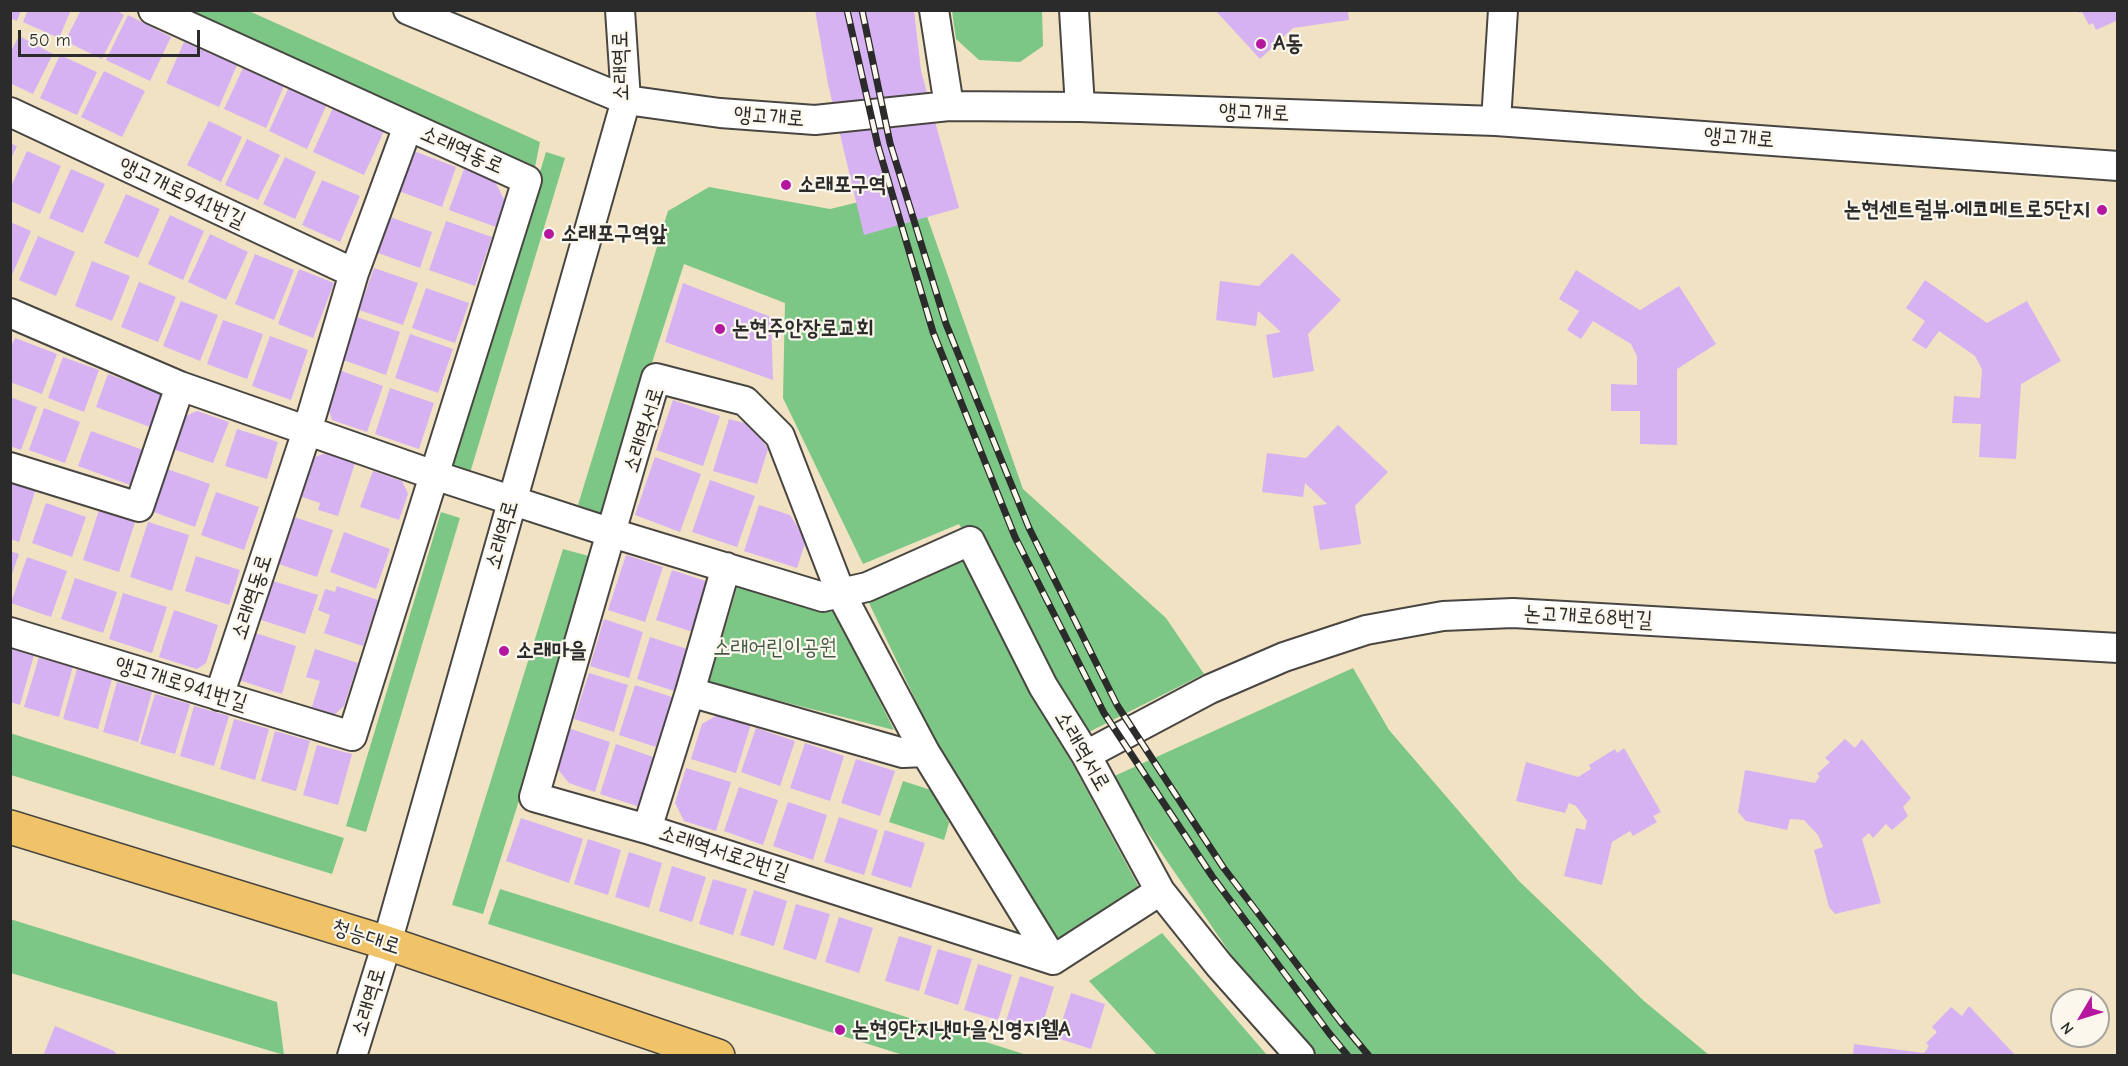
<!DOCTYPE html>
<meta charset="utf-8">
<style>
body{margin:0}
#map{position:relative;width:2128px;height:1066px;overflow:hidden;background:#f1e2c4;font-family:"Comic Neue",sans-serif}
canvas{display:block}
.frame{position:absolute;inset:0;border:12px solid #2b2b2b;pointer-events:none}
.north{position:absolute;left:2050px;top:988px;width:60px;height:60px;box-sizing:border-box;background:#fbf7ec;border:2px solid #a8a59f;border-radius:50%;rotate:232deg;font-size:16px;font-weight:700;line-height:24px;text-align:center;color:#2b2b2b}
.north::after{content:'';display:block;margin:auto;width:21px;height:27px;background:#b5179e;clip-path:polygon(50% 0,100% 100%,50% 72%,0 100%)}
.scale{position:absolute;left:18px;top:30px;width:182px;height:27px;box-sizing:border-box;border:3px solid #2b2b2b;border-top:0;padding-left:8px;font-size:18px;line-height:21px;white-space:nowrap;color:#2b2b2b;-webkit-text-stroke:4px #fbf7ec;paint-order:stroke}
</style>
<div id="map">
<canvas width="2128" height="1066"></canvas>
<div class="frame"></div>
<div class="north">N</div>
<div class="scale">50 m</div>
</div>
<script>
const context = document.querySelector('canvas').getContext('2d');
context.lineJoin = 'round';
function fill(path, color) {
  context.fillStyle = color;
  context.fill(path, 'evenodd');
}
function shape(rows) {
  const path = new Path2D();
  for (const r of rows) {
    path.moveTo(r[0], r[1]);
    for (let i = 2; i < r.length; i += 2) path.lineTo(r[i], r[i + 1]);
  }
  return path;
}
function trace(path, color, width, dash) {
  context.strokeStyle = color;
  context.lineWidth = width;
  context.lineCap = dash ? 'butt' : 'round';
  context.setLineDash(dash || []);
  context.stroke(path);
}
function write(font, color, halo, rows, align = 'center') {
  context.font = font + ' "Comic Neue","Poor Story",sans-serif';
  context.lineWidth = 4.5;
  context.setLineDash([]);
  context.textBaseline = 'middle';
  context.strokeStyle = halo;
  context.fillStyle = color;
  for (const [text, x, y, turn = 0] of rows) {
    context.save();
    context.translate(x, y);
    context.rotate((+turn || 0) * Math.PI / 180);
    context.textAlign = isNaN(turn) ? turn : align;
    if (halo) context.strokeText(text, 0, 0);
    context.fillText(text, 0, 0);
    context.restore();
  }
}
const green = shape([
 [190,11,249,11,540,142,535,167],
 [952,11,1042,11,1043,46,1020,62,979,60,956,39],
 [546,152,565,158,470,473,451,467],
 [709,187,830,209,917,188,1023,489,1166,618,1204,674,1087,733,959,524,863,564,783,398,785,303,684,264,603,514,578,505,668,211],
 [441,512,460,518,366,832,346,826],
 [563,549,596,558,483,914,452,905],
 [963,560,1142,893,1060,943,939,749,869,603],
 [738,584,836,613,894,730,709,683],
 [1353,668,1389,730,1519,881,1644,1001,1709,1055,1316,1055,1243,972,1110,778],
 [10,733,344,838,332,874,11,775],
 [903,781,934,791,949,823,944,840,889,822],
 [500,889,1027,1055,903,1055,488,924],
 [10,919,277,1002,284,1055,11,973],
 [1162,933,1267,1055,1157,1055,1089,981]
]);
const building = shape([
 [10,10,21,10,17,21,10,18],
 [28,10,71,10,59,38,23,22],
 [81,10,116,10,124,15,102,59,65,41],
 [815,10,914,10,921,71,959,208,864,235,828,84],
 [1215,10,1348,10,1349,20,1293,28,1260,59],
 [2077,10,2118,10,2118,20,2096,30,2093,23,2089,25,2082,12,2079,13],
 [128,15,171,37,150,81,106,60],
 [19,36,53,54,33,94,10,83,10,53],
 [184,42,237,65,219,107,166,83],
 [60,55,97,72,77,115,40,98],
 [243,68,284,86,266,128,224,109],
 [104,71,145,91,122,137,81,117],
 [289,87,327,104,307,149,269,131],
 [333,108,384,131,364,175,313,152],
 [209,121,242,137,221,182,187,165],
 [247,139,280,155,258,200,225,185],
 [10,143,17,146,10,161],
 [411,150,456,167,442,207,396,190],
 [27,151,61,166,40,214,10,201,10,189],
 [285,157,316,172,295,219,263,204],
 [71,169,105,184,83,233,49,218],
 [464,169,494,180,505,201,496,227,449,210],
 [322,180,360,196,340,242,302,225],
 [126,194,160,209,138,258,104,243],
 [170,215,204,231,183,280,148,264],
 [390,217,432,232,420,268,378,253],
 [446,221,492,237,475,286,429,270],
 [10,222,31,231,12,275,10,275],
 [210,234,248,252,226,300,188,282],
 [38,236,75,252,56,296,19,280],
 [1292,253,1341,300,1308,334,1314,371,1273,378,1266,335,1281,332,1258,311,1256,326,1216,320,1220,281,1259,286],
 [255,254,294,270,274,320,235,304],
 [92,261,130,276,112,321,75,306],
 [374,268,418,283,403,325,359,310],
 [299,269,334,283,313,338,278,324],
 [1576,270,1640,310,1679,286,1716,344,1677,369,1677,445,1640,444,1640,411,1611,411,1611,384,1637,385,1637,356,1631,344,1593,321,1581,339,1567,330,1579,311,1559,299],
 [1925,280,1987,323,2027,301,2061,361,2021,384,2016,459,1979,457,1981,424,1952,423,1954,396,1980,398,1982,369,1975,356,1939,331,1926,349,1912,340,1925,321,1906,308],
 [139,282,176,297,158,342,121,327],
 [683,283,771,317,773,380,665,342],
 [426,288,469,303,455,343,412,328],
 [181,301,218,315,200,361,163,346],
 [357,317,400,332,386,375,343,360],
 [223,320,263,334,247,379,207,364],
 [410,334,453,349,438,393,395,378],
 [270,336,308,350,291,400,252,386],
 [15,338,57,354,42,394,10,382,10,349],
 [63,357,99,370,84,412,48,398],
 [339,370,383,386,367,432,332,420,327,403],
 [108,374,162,394,150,427,96,407],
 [390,388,434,403,419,449,375,434],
 [10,397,37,407,21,450,10,446],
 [673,400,720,416,703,466,656,450],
 [44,408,80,422,65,463,29,450],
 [197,411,229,422,213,463,173,449,184,417],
 [729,419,752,425,768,449,757,484,713,471],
 [1338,425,1388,472,1355,506,1361,544,1320,550,1313,506,1327,504,1305,483,1303,497,1262,492,1267,453,1306,458],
 [237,429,278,442,267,479,225,466],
 [91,431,143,450,130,485,78,466],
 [326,453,355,463,338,516,318,510,320,503,296,495,307,460],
 [655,457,701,474,680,532,635,515],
 [167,469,210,484,195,527,151,511],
 [373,471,402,481,408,494,399,520,360,507],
 [10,477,37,485,19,542,10,539],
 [710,480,755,496,737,547,692,532],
 [216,492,259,507,244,550,201,535],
 [46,503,86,517,72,557,32,543],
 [759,505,790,515,806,540,797,568,744,551],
 [99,510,135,522,119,572,83,560],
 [294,517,333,530,317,577,279,564],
 [148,522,189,535,172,591,130,577],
 [344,532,390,549,376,589,330,572],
 [10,551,19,554,11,577,10,577],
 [626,555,663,567,645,622,608,610],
 [196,556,240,570,229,605,185,591],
 [27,557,67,571,51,617,11,603],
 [672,570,712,583,696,633,656,620],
 [75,578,117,592,103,633,61,619],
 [270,580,318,595,305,634,258,619],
 [337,586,378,600,363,646,324,633,330,615,318,610,325,589,335,592],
 [123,593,167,607,152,653,109,639],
 [174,610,218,625,206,663,197,669,159,657],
 [604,619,643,632,629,678,590,666],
 [255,633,296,646,282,694,239,680],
 [650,637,690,650,677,692,637,679],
 [10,648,34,655,20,705,10,702],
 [315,649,358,663,344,706,334,715,312,707,320,681,306,677],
 [39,657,73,666,59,717,24,707],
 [77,669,112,679,98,729,63,719],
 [589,673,628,685,614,732,574,719],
 [117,682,152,692,138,742,103,732],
 [635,685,675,698,659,748,619,735],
 [155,694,190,704,175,754,140,744],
 [194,706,229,716,214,766,180,756],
 [719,714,751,724,736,773,691,759,702,724],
 [234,719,269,729,255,780,220,769],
 [568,728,610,742,595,792,569,783,556,767],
 [756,728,795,741,780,786,741,772],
 [275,731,310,741,296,791,261,781],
 [1845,739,1855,748,1862,739,1911,798,1903,807,1908,816,1892,830,1886,824,1873,838,1869,833,1862,839,1881,903,1835,914,1829,907,1814,850,1823,847,1818,835,1804,820,1790,819,1787,830,1746,821,1738,812,1745,770,1815,783,1820,776,1817,774,1830,762,1825,758],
 [805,743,844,756,830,801,790,788],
 [616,744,656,758,640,807,600,794],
 [317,745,352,754,338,805,303,795],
 [1624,748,1661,812,1653,816,1657,822,1633,836,1630,831,1612,842,1602,885,1564,876,1576,828,1585,830,1587,821,1576,806,1569,803,1565,813,1516,801,1526,762,1578,777,1591,769,1589,765,1615,749,1617,753],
 [856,759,895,771,880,816,841,803],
 [686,768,731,782,716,831,684,821,675,803],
 [739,787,778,800,763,845,724,831],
 [788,802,827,815,813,860,773,846],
 [839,817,878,830,864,875,824,862],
 [521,818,583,839,569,883,506,861],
 [885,830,925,843,911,888,871,875],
 [588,839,621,850,608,895,574,884],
 [629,852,662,863,649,908,615,897],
 [672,866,706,877,692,922,659,911],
 [713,879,747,889,733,935,699,924],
 [754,890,787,901,774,946,740,935],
 [796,904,830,914,816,960,783,949],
 [839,917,873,928,859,973,825,962],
 [899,936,932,946,919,991,885,981],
 [938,949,972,959,958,1005,924,994],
 [978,964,1012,975,998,1020,964,1010],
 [1020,976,1054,987,1040,1032,1006,1021],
 [1071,993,1105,1004,1091,1049,1057,1038],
 [1969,1006,2016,1056,1853,1056,1854,1044,1924,1053,1929,1046,1926,1043,1937,1032,1932,1027,1951,1007,1962,1016],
 [55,1026,114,1051,118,1056,43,1056]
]);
const minor = shape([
 [408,10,626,100,720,113,815,120,949,106,1080,107,1496,121,2118,166],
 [934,10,949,106],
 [1074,10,1080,107],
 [10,112,354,273],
 [1496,121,1503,10],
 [10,313,180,386,434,475,612,533,823,597,867,587,970,541,1043,686,1086,755,1160,891,1219,965,1300,1056],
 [10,467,139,507,180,386],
 [10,632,352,736,527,180,153,10],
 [690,692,903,753,925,752,1053,960],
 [219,696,307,431,354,273,408,126],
 [925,752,841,594,780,436,745,401,656,378,534,797,647,829,1053,960],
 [1086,755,1210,689,1284,657,1366,630,1443,616,1513,613,2118,648],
 [647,829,690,692,726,567],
 [1053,960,1160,891],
 [352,1056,387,943,626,100,620,10]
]);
const major = shape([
 [10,827,387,943,718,1056]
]);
const rail = shape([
 [847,10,878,146,933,332,1015,537,1104,713,1212,876,1329,1033,1348,1056],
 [862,10,890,143,946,324,1029,528,1117,705,1223,867,1340,1021,1369,1056]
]);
const markers = [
 [1261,44,6,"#b5179e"],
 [786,185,6,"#b5179e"],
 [2102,210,6,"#b5179e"],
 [549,234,6,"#b5179e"],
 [720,329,6,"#b5179e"],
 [504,651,6,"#b5179e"],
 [840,1030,6,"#b5179e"]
];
const poiNames = [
 ["A동",1273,44],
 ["소래포구역",798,185],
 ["논현센트럴뷰·에코메트로5단지",2090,210,"right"],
 ["소래포구역앞",561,234],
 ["논현주안장로교회",732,329],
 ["소래마을",516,651],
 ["논현9단지냇마을신영지웰A",852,1030]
];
const streetNames = [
 ["소래역로",621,66,-91],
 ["앵고개로",1254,113,2],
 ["앵고개로",769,117,4],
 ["앵고개로",1739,138,4],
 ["소래역동로",462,150,24],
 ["앵고개로941번길",182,193,25],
 ["소래역서로",644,430,-72],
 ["소래역로",502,535,-74],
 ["소래역동로",252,597,-72],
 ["논고개로68번길",1588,617,3],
 ["앵고개로941번길",181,684,17],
 ["소래역서로",1082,751,60],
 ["소래역서로2번길",724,853,18],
 ["청능대로",366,937,18],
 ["소래역로",369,1002,-73]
];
const parkNames = [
 ["소래어린이공원",775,648]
];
fill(green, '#7cc785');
fill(building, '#d6b2f3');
trace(minor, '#494642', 32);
trace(major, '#494642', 36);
trace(minor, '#fff', 28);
trace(major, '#f0c369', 33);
trace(rail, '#2b2b2b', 7);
trace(rail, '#fbf7ec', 4.5, [14]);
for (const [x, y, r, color] of markers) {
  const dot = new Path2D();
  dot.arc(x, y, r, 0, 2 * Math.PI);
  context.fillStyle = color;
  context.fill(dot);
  trace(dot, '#fbf7ec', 2);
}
write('bold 22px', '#2b2b2b', '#fbf7ec', poiNames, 'left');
write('22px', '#2b2b2b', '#fbf7ec', streetNames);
write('22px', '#435a46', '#fbf7ec', parkNames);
</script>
